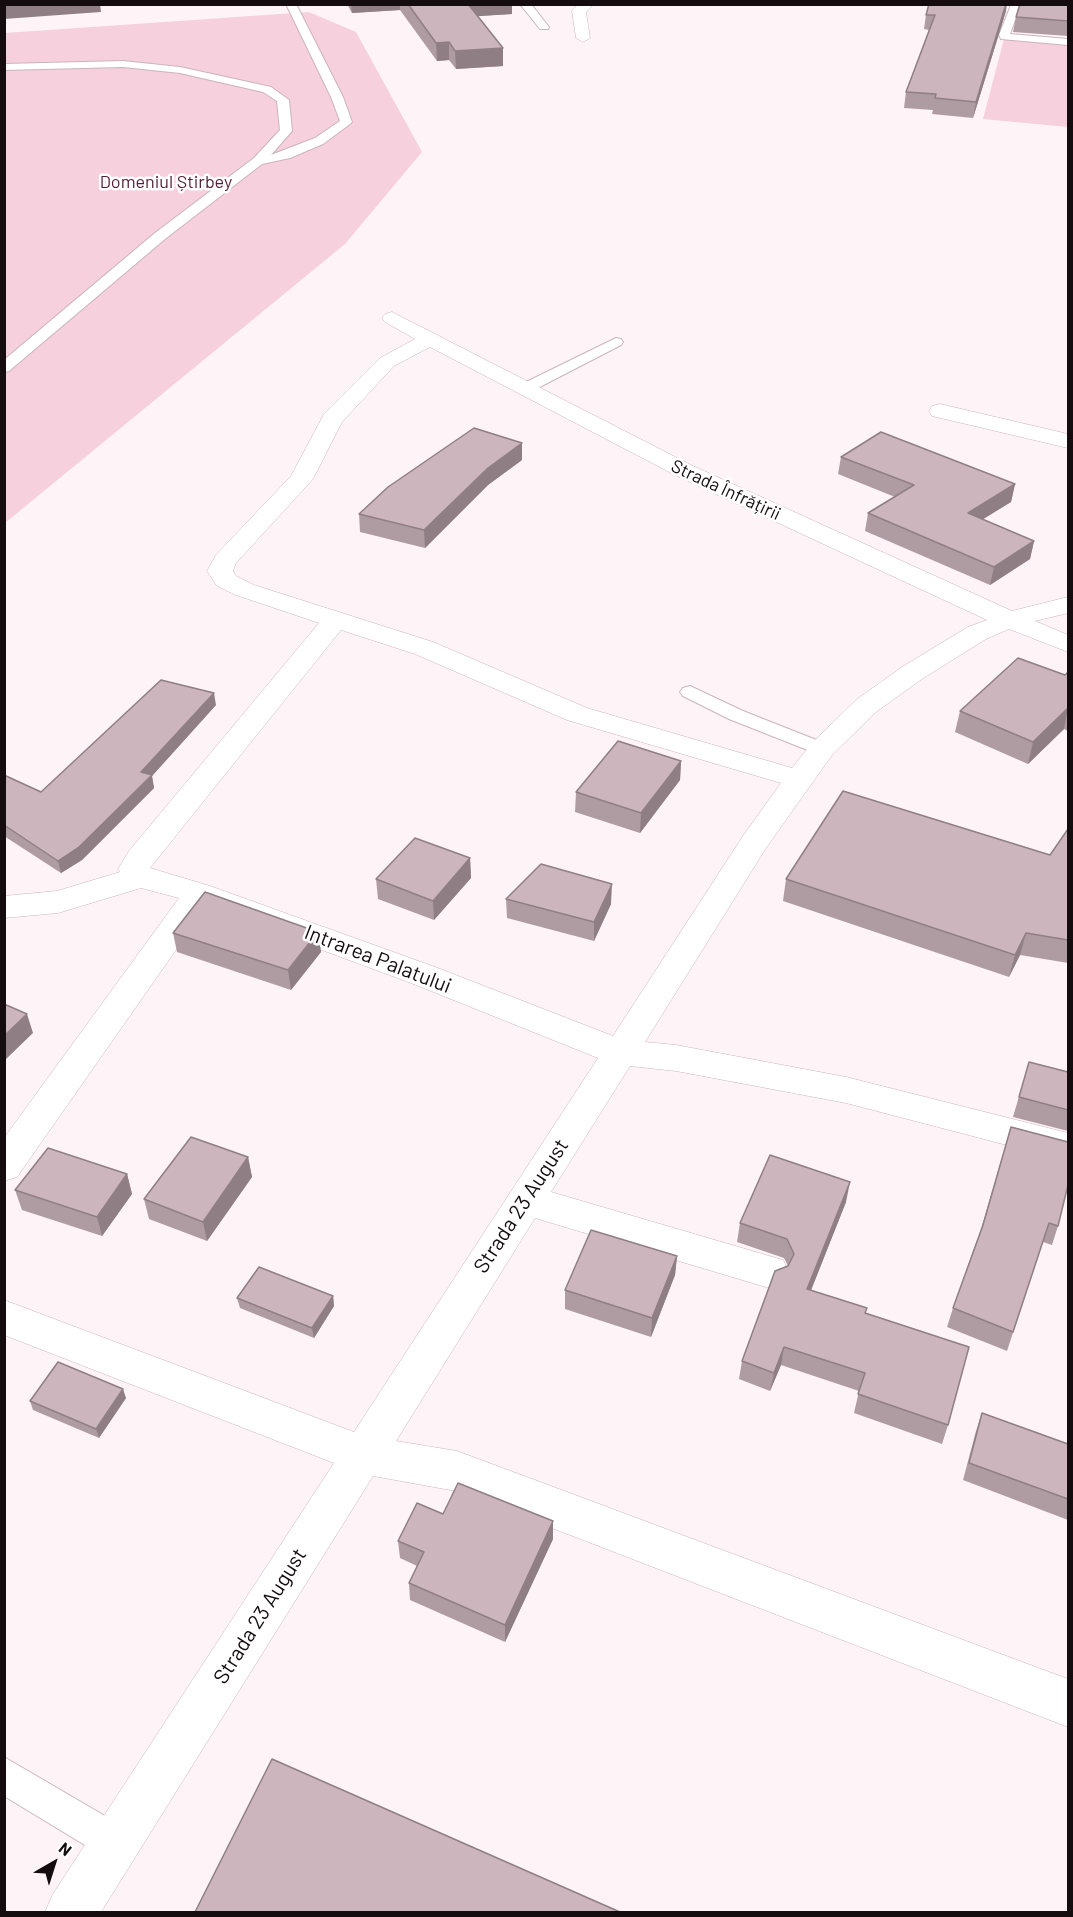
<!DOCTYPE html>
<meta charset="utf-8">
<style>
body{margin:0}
#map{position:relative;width:1073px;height:1917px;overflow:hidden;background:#fef4f7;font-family:Barlow,sans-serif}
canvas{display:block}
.frame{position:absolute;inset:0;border:6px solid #140c0f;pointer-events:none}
.north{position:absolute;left:24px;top:1833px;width:60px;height:60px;-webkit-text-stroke:4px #fff;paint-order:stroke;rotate:39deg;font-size:16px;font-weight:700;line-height:24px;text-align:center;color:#140c0f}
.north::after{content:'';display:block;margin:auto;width:21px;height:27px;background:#140c0f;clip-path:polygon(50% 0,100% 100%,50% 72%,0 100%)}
</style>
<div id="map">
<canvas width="1073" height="1917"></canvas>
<div class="frame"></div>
<div class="north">N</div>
</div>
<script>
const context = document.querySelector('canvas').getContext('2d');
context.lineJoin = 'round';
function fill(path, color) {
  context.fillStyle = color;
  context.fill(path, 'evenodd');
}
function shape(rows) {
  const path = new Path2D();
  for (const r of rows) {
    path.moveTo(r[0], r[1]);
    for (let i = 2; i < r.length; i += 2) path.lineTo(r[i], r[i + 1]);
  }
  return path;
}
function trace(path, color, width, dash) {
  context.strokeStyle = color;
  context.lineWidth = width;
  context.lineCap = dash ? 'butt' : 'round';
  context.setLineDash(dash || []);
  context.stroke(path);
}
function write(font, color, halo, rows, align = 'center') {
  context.font = font + ' Barlow,sans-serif';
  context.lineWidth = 5;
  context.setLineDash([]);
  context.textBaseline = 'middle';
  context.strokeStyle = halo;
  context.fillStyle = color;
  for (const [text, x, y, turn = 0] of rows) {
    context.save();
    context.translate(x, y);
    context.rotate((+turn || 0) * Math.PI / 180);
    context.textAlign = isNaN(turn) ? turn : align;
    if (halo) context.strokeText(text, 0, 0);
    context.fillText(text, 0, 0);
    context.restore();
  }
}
const green = shape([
 [309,12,356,32,422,152,345,244,5,523,5,33],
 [1004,39,1068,44,1068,127,983,119]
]);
const lane = shape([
 [286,4,296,4,343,97,352,122,350,124,323,144,290,158,262,164,165,239,9,371,4,372,4,360,155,233,254,158,280,130,277,101,263,92,180,73,123,67,4,70,4,64,123,61,180,67,271,87,289,100,292,131,271,155,315,138,340,121,331,97,286,4],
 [520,4,531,4,549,27,548,29,540,29,520,4],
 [1026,4,1019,9,1010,34,1068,39,1068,45,1001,39,999,35,1011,5,1026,4],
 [616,338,621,339,623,342,621,345,530,392,518,392,516,389,518,386,616,338],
 [690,686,743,711,829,745,832,749,829,753,822,755,815,753,729,719,683,696,680,692,683,688,690,686],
 [4,1757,129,1830,135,1843,129,1856,116,1862,103,1856,4,1796,4,1757]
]);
const street = shape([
 [578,4,594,4,586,12,590,38,583,42,576,38,572,11,578,4],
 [392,312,691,465,1012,611,1068,597,1068,613,1035,621,1068,635,1068,652,1009,629,986,639,922,679,876,712,832,755,766,848,645,1042,676,1045,846,1077,1068,1133,1068,1161,846,1103,676,1071,630,1066,551,1192,783,1260,789,1272,783,1284,769,1288,535,1218,396,1441,457,1451,1068,1679,1068,1727,456,1491,373,1476,101,1912,45,1912,53,1894,334,1463,4,1335,4,1300,354,1432,598,1058,411,983,206,907,17,1177,4,1181,4,1138,179,898,141,888,58,913,4,918,4,896,57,891,120,872,118,869,129,851,319,623,236,595,217,586,207,571,216,555,291,476,324,414,380,358,415,339,385,322,382,318,385,314,392,312],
 [430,347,675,475,987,620,968,627,902,667,856,700,812,743,792,768,587,708,433,642,254,585,236,576,233,571,236,563,313,479,342,422,394,366,430,347],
 [341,630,415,654,567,720,781,783,743,836,613,1036,435,967,210,886,150,868,341,630],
 [940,404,1068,434,1068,448,932,416,929,411,932,406,940,404]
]);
const wall = shape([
 [347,4,512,4,512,14,478,16,503,48,503,66,456,69,449,60,437,61,400,10,352,13],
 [1068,4,1068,36,1013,32,1016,17],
 [1006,11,973,118,932,114,933,110,904,108,906,92,929,30,924,29,926,15],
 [841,457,1015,484,1011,502,982,519,1034,541,1030,559,990,585,865,531,868,513,895,497,838,474],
 [522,460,488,485,425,548,360,532,359,514],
 [1068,672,1068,731,1064,729,1028,764,955,732,960,711,1065,675],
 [216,705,152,776,154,788,82,860,61,873,4,836,4,775,41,792],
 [681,761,680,780,640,833,575,812,576,792],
 [1068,829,1068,963,1020,955,1009,977,783,901,786,879,1050,855],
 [470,858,471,878,434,920,378,899,376,879],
 [506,899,611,904,594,941,507,918],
 [318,932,321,952,291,990,177,952,173,933],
 [1029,1062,1068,1072,1068,1131,1013,1117],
 [1011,1127,1058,1226,1052,1245,1043,1242,1007,1351,947,1327,953,1308,981,1229],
 [248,1157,252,1177,207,1241,149,1219,144,1199],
 [127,1174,132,1194,102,1236,22,1210,15,1190],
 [846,1202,811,1290,865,1313,948,1425,942,1444,854,1413,859,1391,781,1365,770,1391,739,1379,742,1361,788,1266,784,1258,737,1242,740,1223],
 [677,1256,675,1275,651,1337,565,1309,565,1290],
 [333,1296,334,1306,314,1338,240,1308,237,1298],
 [126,1398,99,1438,33,1410,30,1401],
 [982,1413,1068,1444,1068,1520,963,1480,976,1431],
 [443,1514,553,1539,505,1642,410,1600,409,1583,417,1566,400,1558,398,1541]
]);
const shadedWall = shape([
 [4,4,100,4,101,12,4,19],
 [351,4,400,4,400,10,352,13],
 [465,4,512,4,512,14,465,17],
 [1006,4,1007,4,1006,11,973,118,976,102],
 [449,42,449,60,437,61,436,43],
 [503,48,503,66,456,69,455,51],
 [522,443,522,460,488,485,425,548,424,530,488,468],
 [1015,484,1011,502,964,531,968,513],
 [1034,541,1030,559,990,585,994,567],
 [214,693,216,705,152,776,154,788,82,860,61,873,58,861],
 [1068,708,1064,729,1028,764,1033,742],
 [681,761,680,780,640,833,641,813],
 [470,858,471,878,434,920,433,901],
 [612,884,611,904,594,941,594,922],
 [318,932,321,952,291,990,288,970],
 [1026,933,1020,955,1009,977,1015,955],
 [27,1014,33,1033,4,1061,4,1036],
 [248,1157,252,1177,207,1241,203,1222],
 [127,1174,132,1194,102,1236,97,1217],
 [850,1182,846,1202,804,1308,807,1289],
 [677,1256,675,1275,651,1337,652,1318],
 [333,1296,334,1306,314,1338,312,1328],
 [784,1347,781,1365,770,1391,774,1373],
 [123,1389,126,1398,99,1438,96,1429],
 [553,1521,553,1539,505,1642,505,1625]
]);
const building = shape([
 [408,4,468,4,503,48,455,51,449,42,436,43,408,4],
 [929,4,1006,4,976,102,935,98,936,94,906,92,935,15,926,15,929,4],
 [1020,4,1068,4,1068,21,1016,17,1020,4],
 [474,428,522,443,488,468,424,530,359,514,388,487,474,428],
 [881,432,1015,484,968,513,1034,541,994,567,868,513,914,485,841,457,881,432],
 [1018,658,1065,675,1068,672,1068,708,1033,742,960,711,1018,658],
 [161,680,214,693,141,772,152,775,79,847,58,861,4,825,4,775,41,792,161,680],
 [618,741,681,761,641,813,576,792,618,741],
 [843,791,1050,855,1068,829,1068,940,1026,933,1015,955,786,879,843,791],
 [415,838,470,858,433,901,376,879,415,838],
 [541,864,612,884,594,922,506,899,541,864],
 [205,892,318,932,288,970,173,933,205,892],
 [4,1004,27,1014,4,1036,4,1004],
 [1029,1062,1068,1072,1068,1110,1019,1097,1029,1062],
 [1011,1127,1068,1142,1068,1185,1058,1226,1049,1223,1013,1332,953,1308,983,1225,1011,1127],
 [191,1137,248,1157,203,1222,144,1199,191,1137],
 [48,1148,127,1174,97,1217,15,1190,48,1148],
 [770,1155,850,1182,807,1289,867,1308,865,1313,969,1347,948,1425,858,1394,865,1373,784,1347,774,1373,742,1361,775,1271,788,1266,794,1254,787,1239,740,1223,770,1155],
 [591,1230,677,1256,652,1318,565,1290,591,1230],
 [259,1267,333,1296,312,1328,237,1298,259,1267],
 [58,1362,123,1389,96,1429,30,1401,58,1362],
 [982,1413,1068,1444,1068,1499,969,1463,982,1413],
 [458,1483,553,1521,505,1625,409,1583,424,1552,398,1541,417,1503,443,1514,458,1483],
 [272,1759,620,1912,195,1912,272,1759]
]);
const farParknames = [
 ["Domeniul Știrbey",166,182]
];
const farStreetnames = [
 ["Strada Înfrățirii",726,490,25]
];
const streetNames = [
 ["Intrarea Palatului",378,959,21],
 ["Strada 23 August",521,1206,-57],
 ["Strada 23 August",260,1616,-58]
];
fill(green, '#f6d0dd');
trace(lane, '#cbb4bb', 2);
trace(street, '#cbb4bb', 1);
fill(lane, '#fff');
fill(street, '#fff');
fill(wall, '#af9ca3');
fill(shadedWall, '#8f7f84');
fill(building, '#ccb5bd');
trace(building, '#8f7f84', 1.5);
write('18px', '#551e36', '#fff', farParknames);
write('18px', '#140c0f', '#fff', farStreetnames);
write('21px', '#140c0f', '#fff', streetNames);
</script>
